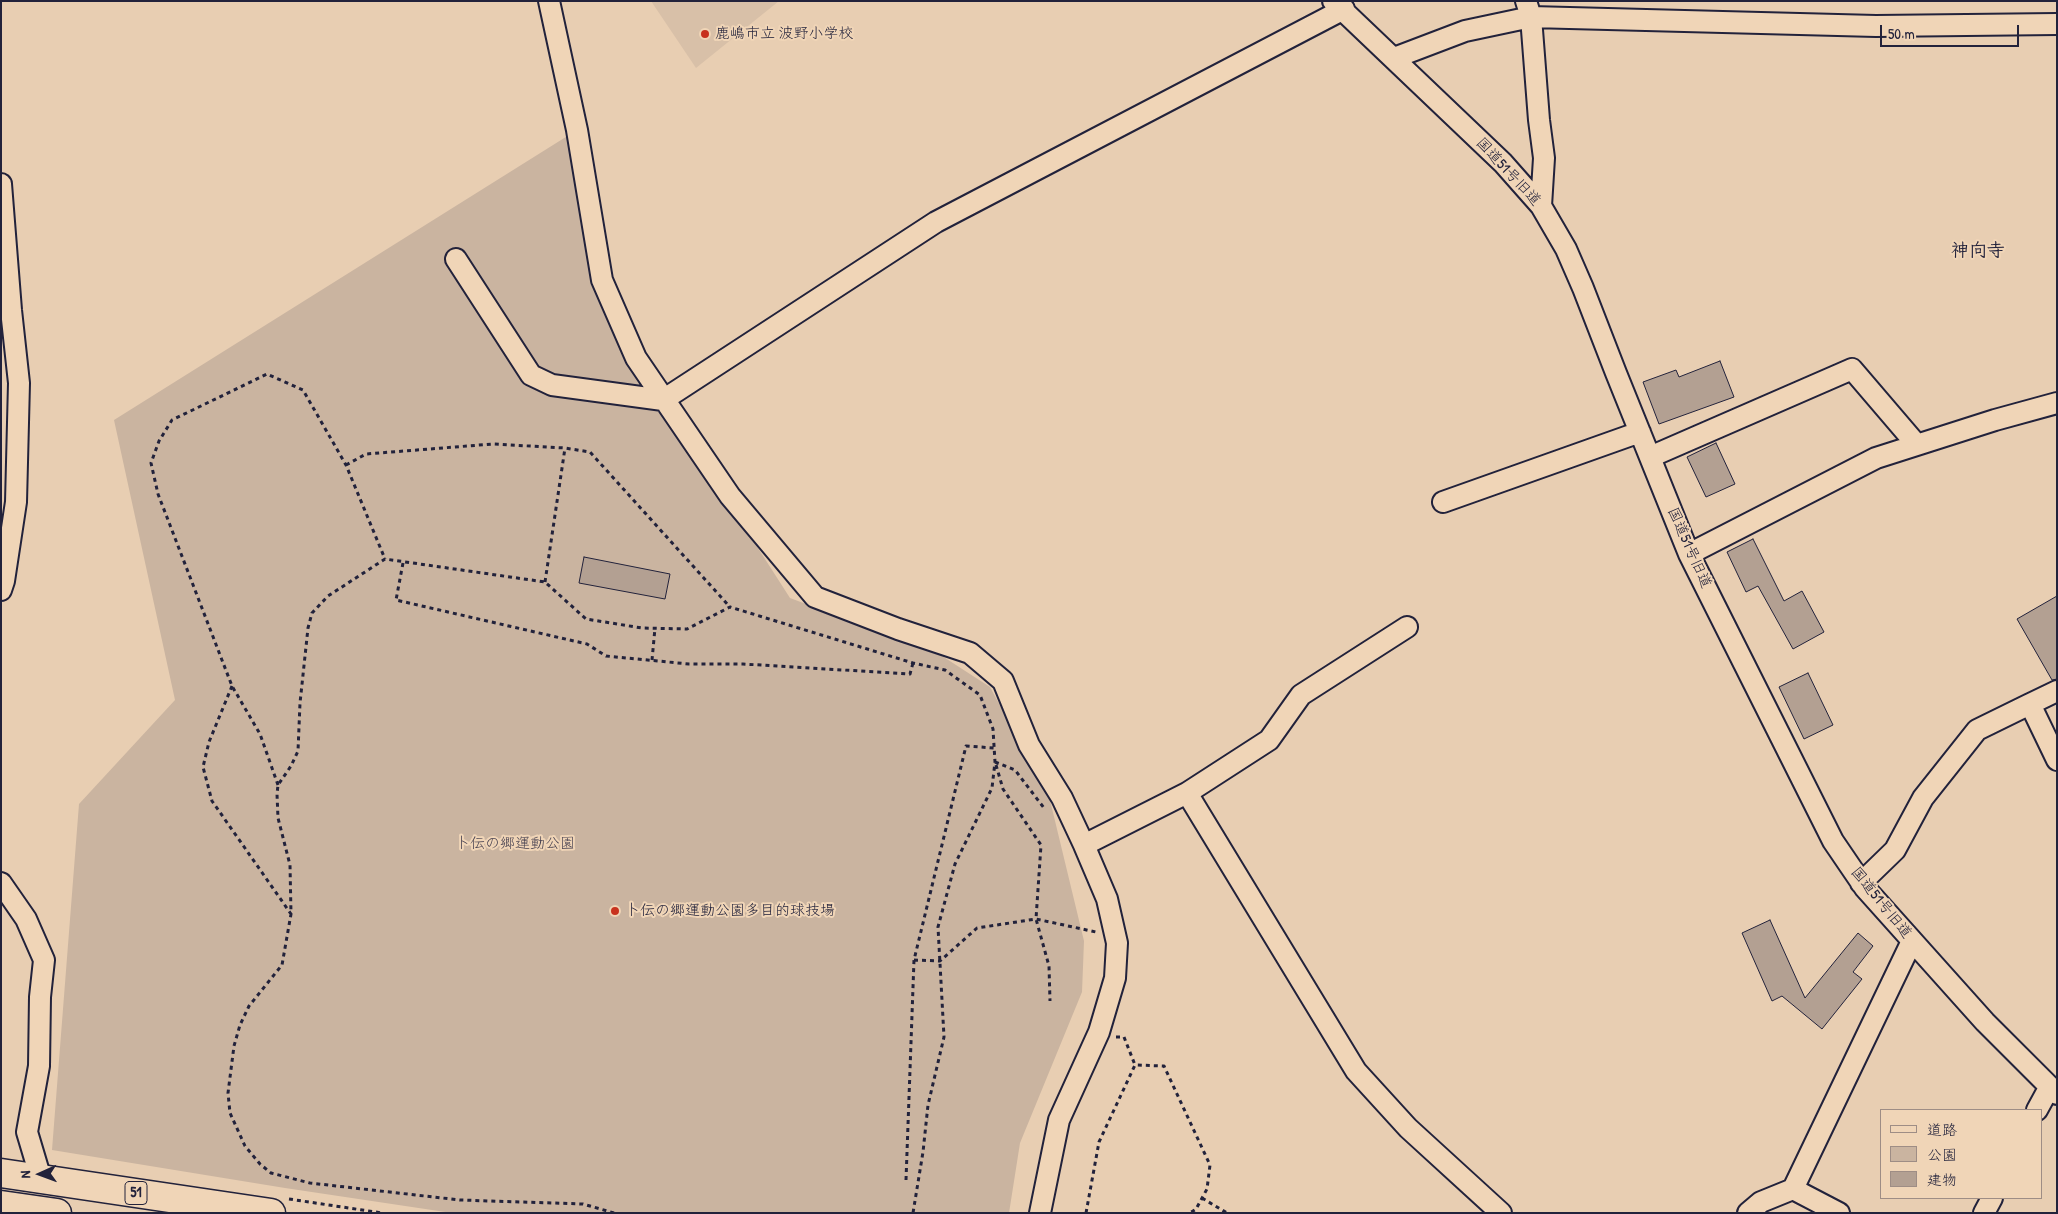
<!DOCTYPE html>
<meta charset="utf-8">
<style>
body{margin:0}
#map{position:relative;width:2058px;height:1214px;overflow:hidden;background:#e8ceb2;font-family:"Patrick Hand","Klee One",sans-serif}
canvas{display:block}
.frame{position:absolute;inset:0;border:2px solid #22223b;pointer-events:none}
.legend{position:absolute;left:1880px;top:1109px;width:162px;height:90px;box-sizing:border-box;background:#f0d5b7;border:1px solid #9e8d85;margin:0;padding:6px 9px;list-style:none;font-size:15px;color:#22223b}
.legend li{display:flex;align-items:center;gap:10px;height:25px}
.legend b{width:25px;border:1px solid #9e8d85}
.north{position:absolute;left:15px;top:1149px;width:50px;height:50px;-webkit-text-stroke:4px #f0d5b7;paint-order:stroke;rotate:268deg;font-size:14px;font-weight:700;line-height:20px;text-align:center;color:#22223b}
.north::after{content:'';display:block;margin:auto;width:18px;height:22px;background:#22223b;clip-path:polygon(50% 0,100% 100%,50% 72%,0 100%)}
.scale{position:absolute;left:1880px;top:25px;width:139px;height:22px;box-sizing:border-box;border:2px solid #22223b;border-top:0;padding-left:6px;font-size:15px;line-height:18px;white-space:nowrap;color:#22223b;-webkit-text-stroke:4px #f0d5b7;paint-order:stroke}
</style>
<div id="map">
<canvas width="2058" height="1214"></canvas>
<div class="frame"></div>
<ul class="legend">
<li><b style="height:6px;background:#f0d5b7"></b>道路</li>
<li><b style="height:14px;background:#cab4a0"></b>公園</li>
<li><b style="height:14px;background:#b3a092"></b>建物</li>
</ul>
<div class="north">N</div>
<div class="scale">50 m</div>
</div>
<script>
const context = document.querySelector('canvas').getContext('2d');
context.lineJoin = 'round';
function fill(path, color) {
  context.fillStyle = color;
  context.fill(path, 'evenodd');
}
function shape(rows) {
  const path = new Path2D();
  for (const r of rows) {
    path.moveTo(r[0], r[1]);
    for (let i = 2; i < r.length; i += 2) path.lineTo(r[i], r[i + 1]);
  }
  return path;
}
function trace(path, color, width, dash) {
  context.strokeStyle = color;
  context.lineWidth = width;
  context.lineCap = dash ? 'butt' : 'round';
  context.setLineDash(dash || []);
  context.stroke(path);
}
function write(font, color, halo, rows, align = 'center') {
  context.font = font + ' "Patrick Hand","Klee One",sans-serif';
  context.lineWidth = 4;
  context.setLineDash([]);
  context.textBaseline = 'middle';
  context.strokeStyle = halo;
  context.fillStyle = color;
  for (const [text, x, y, turn = 0] of rows) {
    context.save();
    context.translate(x, y);
    context.rotate((+turn || 0) * Math.PI / 180);
    context.textAlign = isNaN(turn) ? turn : align;
    if (halo) context.strokeText(text, 0, 0);
    context.fillText(text, 0, 0);
    context.restore();
  }
}
const built = shape([
 [651,1,779,1,696,68]
]);
const green = shape([
 [577,130,602,280,636,358,790,598,939,654,990,687,1049,796,1084,941,1082,992,1020,1143,1009,1213,452,1213,285,1188,52,1150,79,804,175,700,114,420]
]);
const building = shape([
 [1720,361,1734,397,1659,424,1643,382,1676,370,1679,377,1720,361],
 [1716,443,1735,484,1706,497,1687,457,1716,443],
 [1753,539,1784,601,1802,591,1824,632,1793,649,1758,586,1746,592,1727,552,1753,539],
 [584,557,670,574,665,599,579,583,584,557],
 [2057,596,2057,679,2052,680,2017,619,2057,596],
 [1808,673,1833,725,1804,739,1779,687,1808,673],
 [1770,920,1805,998,1858,933,1873,946,1853,972,1862,979,1822,1029,1782,996,1772,1001,1742,933,1770,920]
]);
const path = shape([
 [346,465,366,454,493,444,565,448,590,452,730,607],
 [403,563,396,600,587,644,606,656,689,664,743,664,910,674,913,663],
 [545,582,565,448],
 [652,660,655,628],
 [232,686,209,742,203,767,212,801,291,914],
 [995,762,1015,770,1044,808],
 [996,765,1003,789,1041,845,1036,919,1049,966,1050,1001],
 [278,785,260,734,232,686,158,494,151,463,159,441,172,420,267,374,303,390,346,465,385,559],
 [914,960,940,961,977,928,1036,919,1096,932],
 [1116,1037,1124,1037,1135,1065],
 [906,1180,914,960,966,746,994,748],
 [1202,1198,1227,1213],
 [289,1199,382,1213],
 [614,1213,583,1204,460,1200,310,1183,271,1173,260,1164,245,1146,230,1113,228,1093,234,1046,240,1025,249,1006,282,965,291,914,290,865,278,818,277,794,278,785,291,766,298,751,300,703,308,628,312,613,328,596,385,559,545,582,586,619,642,628,687,629,730,607,913,663,945,670,980,695,993,729,995,762,992,788,955,864,938,927,944,1037,928,1105,923,1152,913,1213],
 [1086,1213,1099,1142,1135,1065,1164,1066,1210,1165,1207,1189,1196,1209,1190,1213]
]);
const minor = shape([
 [549,1,577,130,602,280,636,358,730,496,815,597,898,629,970,653,1003,681,1029,745,1062,798,1084,845,1107,899,1117,943,1115,978,1099,1032,1059,1120,1040,1213],
 [1333,1,1503,163,1541,206,1566,249,1583,288,1616,373,1689,554,1833,841,1865,888,1985,1022,2057,1094],
 [1526,1,1531,17,1539,120,1544,158,1541,206],
 [1394,58,1465,31,1531,17,1876,26,2057,24],
 [1,184,11,310,19,383,16,502,4,581,1,590],
 [456,259,531,375,552,385,663,400,936,222,1344,9],
 [1650,457,1852,369,1917,445],
 [1443,502,1640,432],
 [1689,554,1876,458,1995,420,2057,403],
 [2057,691,2030,704,2057,760],
 [1187,793,1356,1071,1408,1128,1501,1213],
 [1084,845,1187,793,1269,740,1301,695,1407,627],
 [1,883,26,919,44,960,40,997,39,1066,27,1132,41,1179],
 [1861,883,1895,850,1923,798,1977,730,2030,704],
 [2037,1110,2049,1088],
 [1793,1189,1839,1213],
 [1748,1213,1761,1202,1793,1189,1912,941],
 [1984,1213,1992,1198]
]);
const highway = shape([
 [1,1173,271,1213],
 [1,1205,57,1213]
]);
const markers = [
 [705,34,5,"#c8321e"],
 [615,911,5,"#c8321e"]
];
const shields = [
 [136,1193,22]
];
const shieldNames = [
 ["51",136,1193]
];
const poiNames = [
 ["鹿嶋市立 波野小学校",715,34],
 ["卜伝の郷運動公園多目的球技場",625,911]
];
const streetNames = [
 ["国道51号旧道",1508,172,47],
 ["国道51号旧道",1689,548,66],
 ["国道51号旧道",1881,903,51]
];
const parkNames = [
 ["卜伝の郷運動公園",515,844]
];
const quarterNames = [
 ["神向寺",1978,251]
];
fill(built, '#d8c0a8');
fill(green, '#cab4a0');
fill(building, '#b3a092');
trace(building, '#22223b', 1);
trace(minor, '#22223b', 24);
trace(highway, '#22223b', 31);
trace(path, '#22223b', 3, [4, 4]);
trace(minor, '#f0d5b7', 20);
trace(highway, '#f0d5b7', 28);
for (const [x, y, r, color] of markers) {
  const dot = new Path2D();
  dot.arc(x, y, r, 0, 2 * Math.PI);
  context.fillStyle = color;
  context.fill(dot);
  trace(dot, '#f0d5b7', 2);
}
for (const [x, y, w] of shields) {
  const box = new Path2D();
  box.roundRect(x - w / 2, y - 11.5, w, 23, 4);
  context.fillStyle = '#f0d5b7';
  context.fill(box);
  trace(box, '#22223b', 1);
}
write('bold 14px', '#22223b', null, shieldNames);
write('15px', '#22223b', '#f0d5b7', poiNames, 'left');
write('15px', '#22223b', '#f0d5b7', streetNames);
write('15px', '#443f4f', '#f0d5b7', parkNames);
write('bold 18px', '#22223b', '#f0d5b7', quarterNames);
</script>
